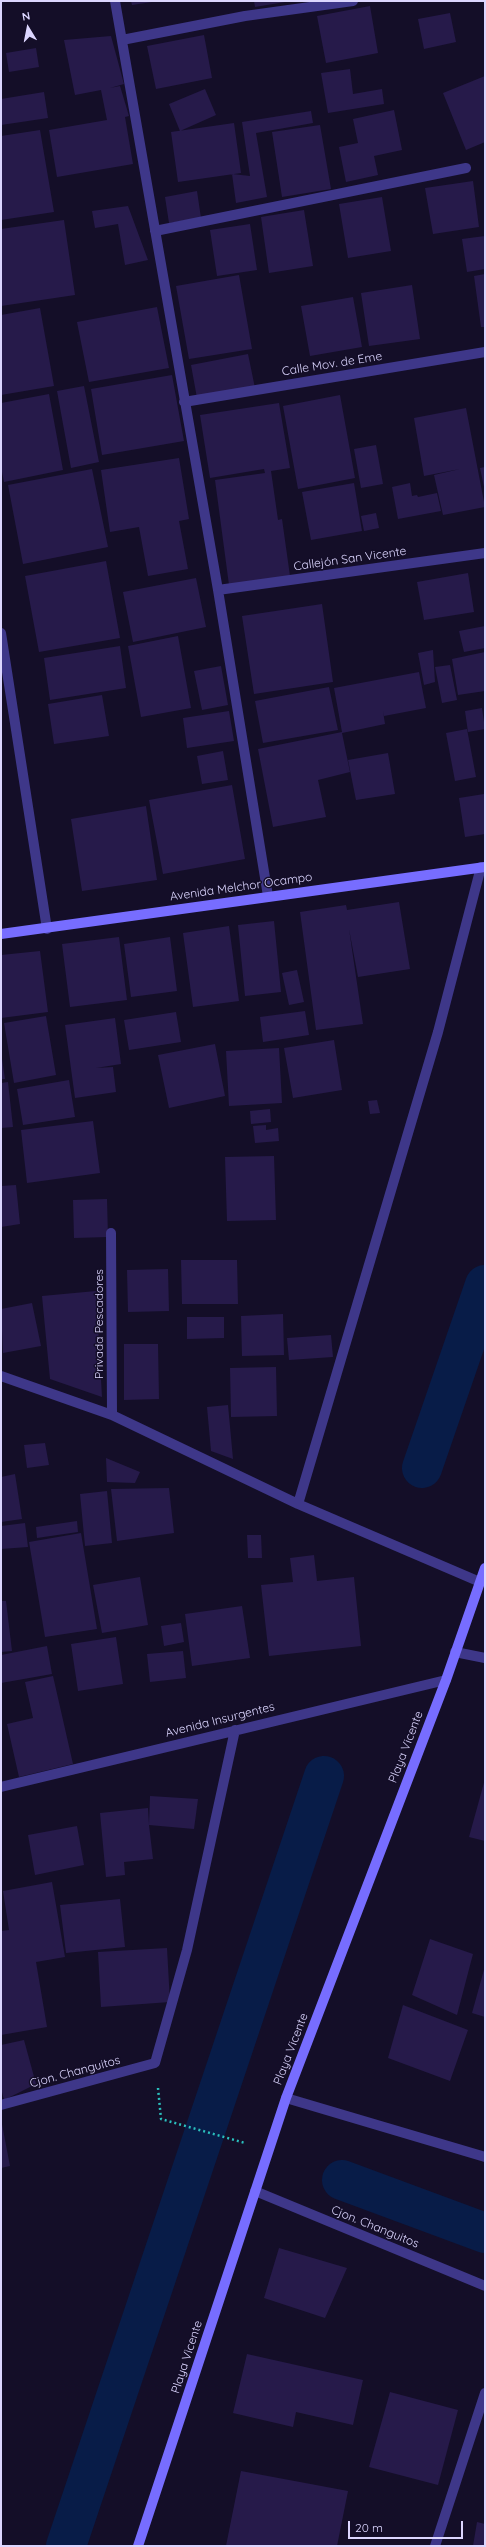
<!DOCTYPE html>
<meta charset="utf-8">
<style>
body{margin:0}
#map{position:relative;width:486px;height:2547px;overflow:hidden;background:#140e28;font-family:Quicksand,sans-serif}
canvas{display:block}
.frame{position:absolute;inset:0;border:2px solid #dcd6ff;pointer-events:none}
.north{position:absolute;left:8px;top:8px;width:40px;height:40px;-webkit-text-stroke:3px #140e28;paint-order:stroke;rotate:350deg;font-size:11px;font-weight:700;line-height:16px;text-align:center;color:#dcd6ff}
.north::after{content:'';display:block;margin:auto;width:14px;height:18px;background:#dcd6ff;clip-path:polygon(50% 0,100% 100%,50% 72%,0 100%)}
.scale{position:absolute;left:348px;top:2521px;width:115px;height:18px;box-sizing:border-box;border:2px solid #dcd6ff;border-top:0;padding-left:5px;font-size:12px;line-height:14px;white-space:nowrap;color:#dcd6ff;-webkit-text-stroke:3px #140e28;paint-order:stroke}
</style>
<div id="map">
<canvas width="486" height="2547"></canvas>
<div class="frame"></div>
<div class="north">N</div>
<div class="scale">20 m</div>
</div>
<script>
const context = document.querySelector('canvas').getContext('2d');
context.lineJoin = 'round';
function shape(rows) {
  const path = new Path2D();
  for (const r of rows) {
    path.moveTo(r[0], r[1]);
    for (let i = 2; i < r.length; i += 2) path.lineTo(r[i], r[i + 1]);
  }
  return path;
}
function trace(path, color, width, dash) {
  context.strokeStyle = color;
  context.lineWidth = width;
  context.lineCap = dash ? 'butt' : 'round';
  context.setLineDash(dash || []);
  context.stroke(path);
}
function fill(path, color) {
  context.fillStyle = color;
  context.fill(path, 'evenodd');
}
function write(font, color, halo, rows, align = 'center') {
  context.font = font + ' Quicksand,sans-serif';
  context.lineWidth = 3;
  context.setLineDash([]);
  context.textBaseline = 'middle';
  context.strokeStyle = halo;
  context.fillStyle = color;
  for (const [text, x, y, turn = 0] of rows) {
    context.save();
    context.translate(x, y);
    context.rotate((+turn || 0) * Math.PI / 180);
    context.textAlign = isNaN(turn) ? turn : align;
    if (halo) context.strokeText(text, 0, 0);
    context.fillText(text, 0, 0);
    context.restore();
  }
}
const canal = shape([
 [422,1468,485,1285],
 [342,2180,485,2233],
 [66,2546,324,1776]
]);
const building = shape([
 [131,1,152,1,152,2,132,5],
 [254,1,285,1,285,2,255,7],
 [370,6,378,53,326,63,317,16],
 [450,13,456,42,424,49,418,19],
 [204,35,212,78,156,89,147,46],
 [111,36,124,84,110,88,120,86,129,116,125,117,133,164,57,177,49,130,107,120,101,90,75,95,64,40],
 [36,48,39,67,9,72,6,53],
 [350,69,353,94,382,89,384,104,328,113,321,73],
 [485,76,485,142,466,150,443,93],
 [205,89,216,115,180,131,169,104],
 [44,92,48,118,1,125,1,99],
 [394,110,402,150,374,156,378,175,346,182,339,147,358,143,353,119],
 [311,111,313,123,256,133,267,197,236,203,232,174,250,176,242,122],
 [234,123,241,173,178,182,171,132],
 [320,125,331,189,282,197,272,132],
 [40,130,54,212,1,220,1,136],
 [473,181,479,227,433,234,425,188],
 [197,191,201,218,169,223,165,197],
 [382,197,391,251,348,258,339,204],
 [128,206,148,260,125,265,118,224,95,228,92,211],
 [304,210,313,266,269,273,261,217],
 [64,220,75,295,1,306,1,229],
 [250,224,257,270,217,276,210,230],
 [485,236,485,269,467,272,462,239],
 [485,274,485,327,481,327,474,276],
 [239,275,252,349,189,359,176,286],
 [412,285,420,339,369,346,361,293],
 [353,297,362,347,310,356,301,306],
 [157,307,169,368,89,382,77,322],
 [40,308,54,386,1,395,1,315],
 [248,354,255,388,197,398,191,365],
 [172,375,184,441,102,455,91,389],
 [84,386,99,462,71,468,57,391],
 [49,394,63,470,4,482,1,467,1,403],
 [340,395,355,478,298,489,283,406],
 [279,403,290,468,271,471,278,520,282,519,290,576,229,585,215,480,265,473,264,469,210,478,200,415],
 [466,408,485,507,443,515,434,475,460,469,424,476,414,418],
 [376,445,383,484,361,488,354,449],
 [179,458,189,519,179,521,188,569,148,576,139,527,110,532,101,470],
 [485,467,485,487,484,487,480,468],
 [92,469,108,547,23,564,8,485],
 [354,483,362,531,311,540,302,492],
 [410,483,412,496,417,495,418,497,437,493,441,511,398,519,392,487],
 [376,513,379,528,364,531,361,516],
 [106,561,120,638,39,652,25,576],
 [468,573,474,612,424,620,417,582],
 [196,578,206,627,133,642,123,592],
 [322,604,333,682,254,694,242,616],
 [485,626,485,648,464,652,459,631],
 [178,636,191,708,141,717,128,646],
 [120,646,126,688,50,700,44,658],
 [433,650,435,682,424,685,418,653],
 [485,652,485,691,458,695,452,659],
 [450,665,457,700,442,703,435,667],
 [221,666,228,705,202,710,194,671],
 [419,672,426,708,384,716,383,711,385,724,342,733,350,772,318,780,326,817,273,827,258,749,342,732,334,688],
 [329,687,338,730,263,743,255,701],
 [102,695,109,736,54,744,48,704],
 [482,708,485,729,468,732,465,711],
 [229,711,234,741,187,748,183,718],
 [467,729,476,777,455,781,446,733],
 [223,751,228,780,202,784,197,756],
 [388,753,395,794,356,800,348,760],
 [232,785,245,859,163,874,149,800],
 [484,794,485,834,465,837,459,798],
 [146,806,157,880,82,891,71,819],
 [399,902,410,969,358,977,349,929,363,1024,316,1030,300,912,346,905,347,910],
 [274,921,281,992,245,996,238,925],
 [229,926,239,1001,193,1007,183,933],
 [119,937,127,1000,70,1007,62,944],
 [170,937,177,991,131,997,124,944],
 [40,951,48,1012,1,1018,1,955],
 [297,970,304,1002,289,1005,282,973],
 [305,1011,309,1035,263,1042,260,1017],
 [176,1012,181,1042,129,1050,124,1020],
 [46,1016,56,1075,14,1083,4,1023],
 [115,1018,121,1064,96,1068,113,1067,116,1092,75,1098,65,1025],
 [334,1040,342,1090,293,1098,284,1048],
 [215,1044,225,1096,169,1108,158,1055],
 [279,1048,282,1103,229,1106,226,1051],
 [1,1052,5,1079,1,1079],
 [69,1080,75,1117,23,1125,17,1089],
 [8,1082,13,1127,1,1128,1,1083],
 [377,1100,380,1113,370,1114,368,1101],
 [270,1109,271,1122,251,1124,250,1111],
 [93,1121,100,1173,27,1183,21,1130],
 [266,1125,266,1130,278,1128,279,1141,255,1143,253,1126],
 [274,1156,276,1220,227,1221,225,1157],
 [16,1185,20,1224,1,1227,1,1186],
 [107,1199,108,1237,74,1238,73,1200],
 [181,1260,237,1260,238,1304,182,1304],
 [168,1269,169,1311,128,1312,127,1270],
 [96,1291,102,1397,50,1379,42,1296],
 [32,1303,41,1346,3,1353,1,1309],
 [283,1314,284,1355,242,1356,241,1316],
 [187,1317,224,1317,224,1338,187,1339],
 [331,1335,333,1357,289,1360,287,1338],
 [124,1344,158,1344,159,1399,124,1400],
 [276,1367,277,1416,231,1417,230,1368],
 [228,1405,233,1459,211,1451,207,1407],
 [45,1443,49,1465,27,1468,24,1445],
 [106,1458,140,1472,135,1483,107,1482],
 [15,1474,22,1519,1,1522,1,1477],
 [169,1488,174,1533,117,1541,111,1489],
 [107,1491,112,1543,85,1546,80,1494],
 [77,1521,78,1532,37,1538,36,1527],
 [25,1523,28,1547,1,1549,1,1526],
 [81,1533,97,1629,45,1637,29,1542],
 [247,1535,261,1535,262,1558,248,1558],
 [314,1555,317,1581,354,1577,361,1646,269,1656,261,1585,293,1582,290,1558],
 [140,1577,148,1625,102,1633,93,1585],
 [1,1601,6,1601,12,1651,1,1652],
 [242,1606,250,1658,192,1666,185,1614],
 [181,1623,184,1642,164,1646,161,1626],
 [116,1637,123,1684,78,1691,71,1644],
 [47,1646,52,1674,1,1683,1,1655],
 [183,1651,186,1678,150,1682,147,1654],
 [53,1676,73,1764,19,1777,7,1724,33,1718,25,1682],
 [485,1779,485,1841,469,1837],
 [150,1796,198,1799,194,1829,149,1825,153,1859,124,1862,125,1875,106,1877,100,1813,148,1808,149,1825],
 [77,1826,84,1865,35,1875,28,1835],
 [52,1882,65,1957,36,1962,47,2027,1,2035,1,1931,9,1930,3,1891],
 [120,1899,125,1947,66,1953,60,1905],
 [430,1939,473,1954,457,2015,412,1995],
 [167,1948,170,2002,101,2007,98,1952],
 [485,1966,485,2017,472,2013],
 [403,2005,468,2030,450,2081,388,2058],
 [24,2040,36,2084,4,2100,1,2088,1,2045],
 [1,2119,10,2166,1,2168],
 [279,2248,347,2268,325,2318,264,2298],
 [247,2354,363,2380,353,2425,296,2412,293,2427,233,2413],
 [390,2392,458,2410,438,2485,369,2467],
 [241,2471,348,2491,337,2546,226,2546],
 [477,2522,485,2524,485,2546,473,2546]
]);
const path = shape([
 [158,2088,161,2119,245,2143]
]);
const street = shape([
 [115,1,218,590,268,896],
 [122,40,245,16,353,1],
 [155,231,466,168],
 [184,402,485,352],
 [218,590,485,553],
 [1,633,47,929],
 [111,1233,112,1415],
 [1,1376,112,1415,298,1504,480,1582],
 [298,1504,438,1032,481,867],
 [455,1652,485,1658],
 [1,1787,446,1680],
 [286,2098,485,2157],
 [1,2105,155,2063,187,1950,235,1730],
 [255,2191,485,2286],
 [435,2546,485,2393]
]);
const secondary = shape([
 [1,934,485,867],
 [138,2546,286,2098,446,1680,485,1568]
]);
const streetNames = [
 ["Calle Mov. de Eme",332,364,-9],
 ["Callejón San Vicente",350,559,-8],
 ["Avenida Melchor Ocampo",241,887,-8],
 ["Privada Pescadores",99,1324,-90],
 ["Avenida Insurgentes",220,1720,-14],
 ["Playa Vicente",406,1747,-69],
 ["Playa Vicente",291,2049,-69],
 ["Cjon. Changuitos",75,2072,-15],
 ["Cjon. Changuitos",375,2227,22],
 ["Playa Vicente",187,2357,-72]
];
trace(canal, '#081c48', 40);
fill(building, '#261a4a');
trace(path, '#2abfbd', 2.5, [2, 3]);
trace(street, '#3e3789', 10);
trace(secondary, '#776dff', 10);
write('12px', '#dcd6ff', '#140e28', streetNames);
</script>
